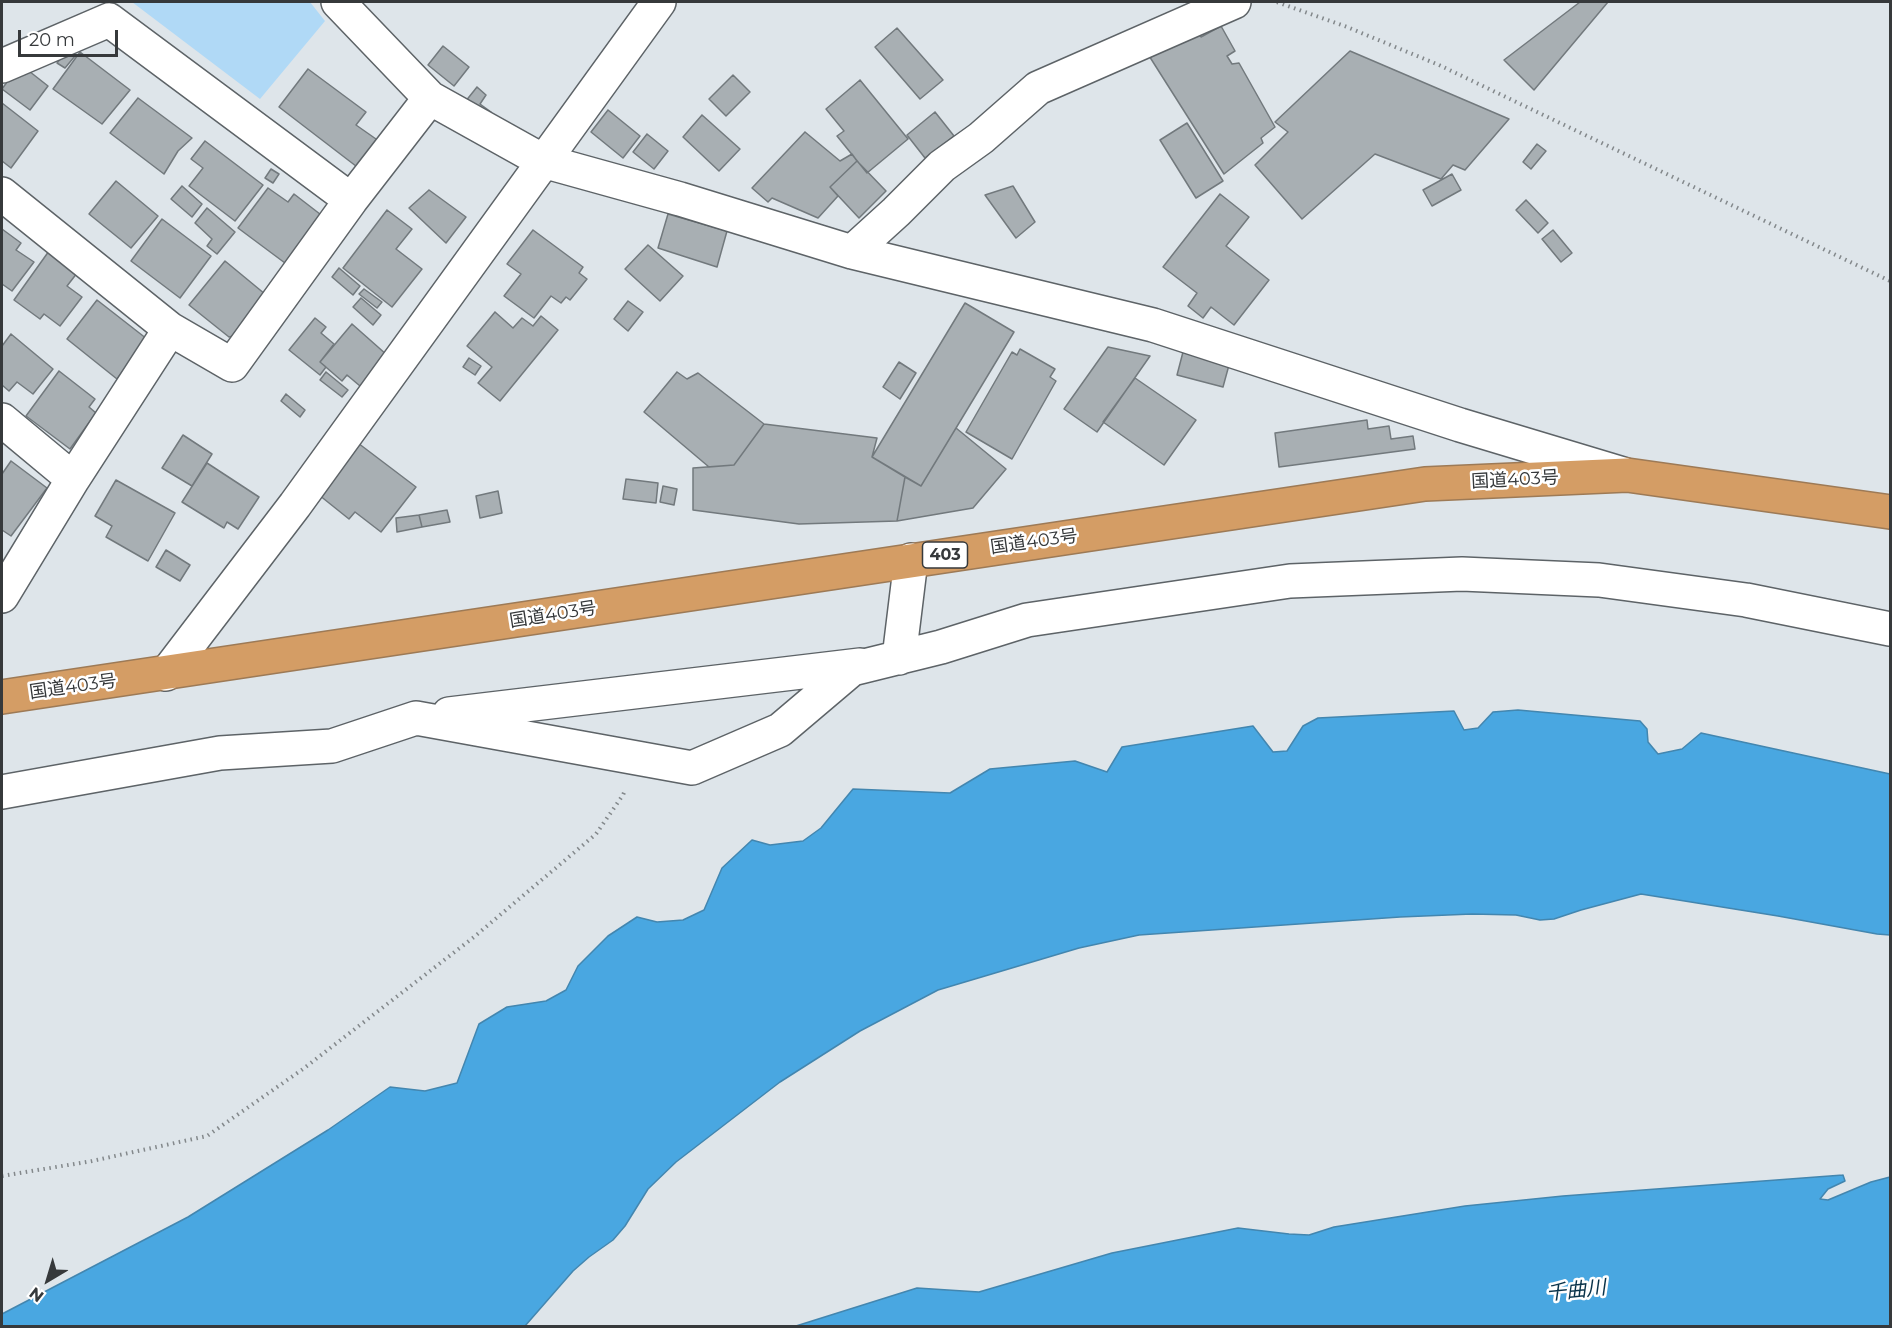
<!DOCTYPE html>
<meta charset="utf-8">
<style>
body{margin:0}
#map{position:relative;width:1892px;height:1328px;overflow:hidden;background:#dee5ea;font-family:Montserrat,sans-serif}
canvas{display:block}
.frame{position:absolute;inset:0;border:3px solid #36393b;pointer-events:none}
.north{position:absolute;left:18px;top:1250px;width:60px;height:60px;-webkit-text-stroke:4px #fff;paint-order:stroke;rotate:218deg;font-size:16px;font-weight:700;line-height:24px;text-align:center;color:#36393b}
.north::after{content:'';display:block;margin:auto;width:21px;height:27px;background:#36393b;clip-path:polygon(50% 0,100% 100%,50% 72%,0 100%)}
.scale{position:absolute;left:18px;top:30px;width:100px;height:27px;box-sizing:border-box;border:3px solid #36393b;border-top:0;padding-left:8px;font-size:18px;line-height:21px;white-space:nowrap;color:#36393b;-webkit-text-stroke:4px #fff;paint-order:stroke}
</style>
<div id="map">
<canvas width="1892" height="1328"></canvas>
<div class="frame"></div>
<div class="north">N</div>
<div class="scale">20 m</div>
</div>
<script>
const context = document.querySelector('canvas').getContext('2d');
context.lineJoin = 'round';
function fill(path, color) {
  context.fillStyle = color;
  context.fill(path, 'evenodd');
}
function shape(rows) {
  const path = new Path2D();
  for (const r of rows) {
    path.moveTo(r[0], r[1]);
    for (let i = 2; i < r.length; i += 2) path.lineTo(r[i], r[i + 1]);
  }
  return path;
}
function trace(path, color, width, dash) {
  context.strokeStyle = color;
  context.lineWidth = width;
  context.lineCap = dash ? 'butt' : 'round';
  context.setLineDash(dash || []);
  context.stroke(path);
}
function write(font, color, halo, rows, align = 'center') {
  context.font = font + ' Montserrat,"Noto Sans JP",sans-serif';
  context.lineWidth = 5;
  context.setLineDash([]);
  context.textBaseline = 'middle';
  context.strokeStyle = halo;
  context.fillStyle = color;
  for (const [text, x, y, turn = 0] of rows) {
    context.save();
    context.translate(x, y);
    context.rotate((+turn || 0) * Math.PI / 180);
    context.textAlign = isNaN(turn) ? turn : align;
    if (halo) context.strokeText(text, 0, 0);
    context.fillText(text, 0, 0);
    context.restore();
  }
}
const green = shape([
 [132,2,310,2,325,21,260,99]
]);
const water = shape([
 [1518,710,1640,721,1647,729,1648,742,1658,754,1682,749,1701,733,1890,774,1890,935,1877,934,1778,916,1641,894,1581,910,1554,919,1540,920,1516,915,1472,914,1400,917,1139,935,1079,948,938,990,860,1031,780,1082,676,1162,648,1189,625,1226,613,1240,589,1257,573,1271,525,1326,2,1326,2,1314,188,1217,328,1130,390,1087,425,1091,457,1083,479,1024,507,1007,546,1001,566,990,578,966,608,936,637,917,657,922,683,920,704,910,722,868,752,840,770,845,803,841,821,828,853,789,950,793,990,769,1075,761,1107,772,1122,747,1253,726,1273,752,1287,751,1303,726,1318,718,1454,711,1464,730,1478,728,1493,712,1518,710],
 [1843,1175,1845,1181,1828,1189,1820,1199,1828,1200,1871,1182,1890,1177,1890,1326,796,1326,917,1288,979,1292,1112,1253,1238,1228,1289,1234,1309,1235,1334,1227,1465,1206,1563,1196,1843,1175]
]);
const building = shape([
 [1580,2,1608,2,1534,90,1504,60,1580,2],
 [1195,25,1201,37,1221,26,1235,51,1227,56,1232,64,1239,63,1275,127,1261,138,1263,143,1224,174,1146,51,1195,25],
 [897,28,943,80,920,99,875,47,897,28],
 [443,46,469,67,454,86,428,65,443,46],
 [67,50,75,56,65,68,57,63,67,50],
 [1350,51,1509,119,1465,170,1453,165,1441,179,1375,154,1302,219,1255,165,1288,132,1275,122,1350,51],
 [80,52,130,90,102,124,53,89,80,52],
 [20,64,48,86,30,110,2,89,20,64],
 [308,69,366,112,356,125,386,146,365,173,279,107,308,69],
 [733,75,750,92,726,116,709,99,733,75],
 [860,80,908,139,867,173,837,136,844,131,826,109,860,80],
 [477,87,486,95,480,104,491,112,482,123,461,107,477,87],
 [138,98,192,138,178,151,164,174,110,133,138,98],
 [2,103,38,131,11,168,2,161,2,103],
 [608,110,640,136,623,158,591,132,608,110],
 [935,112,954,136,925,158,907,135,935,112],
 [702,115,740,149,719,171,683,137,702,115],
 [1187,123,1223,181,1196,198,1160,140,1187,123],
 [805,132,840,161,852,154,857,161,830,187,838,196,818,218,772,198,768,202,752,188,805,132],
 [647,134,668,151,654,169,633,152,647,134],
 [205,141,263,185,235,221,189,186,203,168,191,159,205,141],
 [1537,144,1546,151,1531,169,1523,162,1537,144],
 [857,161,886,191,859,218,830,187,857,161],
 [271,169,279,174,273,183,265,178,271,169],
 [1452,174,1461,190,1432,206,1423,190,1452,174],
 [116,181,158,216,131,248,89,214,116,181],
 [182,186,202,204,192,217,171,199,182,186],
 [1013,186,1035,222,1016,238,985,195,1013,186],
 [268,188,288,202,294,194,329,221,293,269,238,228,268,188],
 [429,190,466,217,446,243,409,208,429,190],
 [1220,194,1249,217,1226,246,1269,280,1234,325,1211,307,1203,318,1188,306,1197,293,1163,267,1220,194],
 [1526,200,1548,223,1538,233,1516,210,1526,200],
 [207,208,235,232,217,254,207,246,212,239,195,223,207,208],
 [387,210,412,229,396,249,422,269,392,307,343,268,387,210],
 [668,214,727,231,717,267,658,248,668,214],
 [162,219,211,256,180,298,131,261,162,219],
 [2,229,21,243,16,250,34,262,12,291,2,284,2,229],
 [533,230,583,267,579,273,587,279,570,300,566,297,561,303,551,296,534,318,504,296,521,274,507,264,533,230],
 [1553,230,1572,253,1561,262,1542,239,1553,230],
 [648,245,683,276,660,301,625,269,648,245],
 [49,251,81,268,67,286,82,297,60,326,44,314,40,319,14,300,49,251],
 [225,261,271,299,243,334,229,337,189,305,225,261],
 [339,268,360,286,353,295,332,277,339,268],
 [364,289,382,302,377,308,359,294,364,289],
 [361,298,381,315,373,325,353,307,361,298],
 [97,300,147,339,117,379,67,339,97,300],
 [628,301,643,312,628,331,614,319,628,301],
 [965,303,1014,332,921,486,872,457,965,303],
 [495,312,513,328,522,318,533,326,541,316,558,330,500,401,478,383,492,367,467,346,495,312],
 [315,318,326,327,321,333,334,344,320,362,326,367,320,375,289,350,315,318],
 [352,324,387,355,360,386,347,375,342,381,320,362,352,324],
 [11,334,53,369,33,394,17,382,9,391,2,385,2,346,11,334],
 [1108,347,1150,356,1097,432,1064,409,1108,347],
 [1020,349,1055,369,1050,377,1056,381,1012,459,966,432,1012,352,1017,355,1020,349],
 [1183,352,1229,365,1223,387,1177,375,1183,352],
 [469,358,481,366,475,375,463,367,469,358],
 [899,362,916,373,900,399,883,387,899,362],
 [59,371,95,399,89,407,96,413,70,449,26,416,59,371],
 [326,372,348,390,342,397,320,380,326,372],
 [677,372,687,379,698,373,764,424,734,465,709,467,644,412,677,372],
 [1135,378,1196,420,1164,465,1103,422,1135,378],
 [286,394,305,410,300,417,281,401,286,394],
 [1367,420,1368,429,1389,426,1391,439,1413,436,1415,449,1279,467,1275,433,1367,420],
 [764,424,877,438,872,457,905,477,897,521,799,524,693,510,693,468,734,465,764,424],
 [956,428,1006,469,973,508,897,521,905,477,921,486,956,428],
 [183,435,212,454,192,486,162,468,183,435],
 [354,440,416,487,381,532,355,512,349,519,314,491,354,440],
 [11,461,47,488,11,536,2,530,2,474,11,461],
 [207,463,259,497,238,529,227,522,224,528,182,502,207,463],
 [626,479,658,483,656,503,623,499,626,479],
 [116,480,175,513,148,561,106,537,112,526,95,516,116,480],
 [663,486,677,489,674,505,660,502,663,486],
 [498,491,502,513,480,518,476,496,498,491],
 [447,510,450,522,422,527,419,515,447,510],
 [419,515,422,527,397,532,396,518,419,515],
 [166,550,190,565,180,581,156,567,166,550]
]);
const path = shape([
 [1277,2,1347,27,1439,65,1890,281],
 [2,1176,92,1161,207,1136,303,1069,474,937,596,834,623,795,625,790]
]);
const minor = shape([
 [338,2,430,98,543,161,680,199,852,252,1153,325,1460,425,1623,474],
 [2,66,109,20,351,200],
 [2,194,170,329],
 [852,252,896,212,942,166,981,138,1038,88,1234,2],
 [2,420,73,479],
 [2,596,73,479,170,329,232,365,351,200,430,98],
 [899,658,911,560],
 [166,674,295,505,659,2],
 [449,714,860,665],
 [2,792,220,753,332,746,416,718,692,768,780,730,852,669,941,647,1027,620,1290,581,1462,574,1599,580,1746,600,1890,629]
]);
const highway = shape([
 [2,697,1425,484,1627,475,1890,512]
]);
const shields = [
 [945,555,45]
];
const shieldNames = [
 ["403",945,555]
];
const streetNames = [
 ["国道403号",1515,480,-3],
 ["国道403号",1034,542,-8],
 ["国道403号",553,615,-9],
 ["国道403号",73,687,-8]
];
const waterNames = [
 ["千曲川",1576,1291,-6]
];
fill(green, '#b0d9f6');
fill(water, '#49a7e1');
trace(water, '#4386af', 1.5);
fill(building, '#a8afb3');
trace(building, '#72797d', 1.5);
trace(minor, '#5d6367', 36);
trace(highway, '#9d7a56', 36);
trace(path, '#83888b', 4, [1.5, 4.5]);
trace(minor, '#fff', 33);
trace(highway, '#d49d65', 33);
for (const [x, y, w] of shields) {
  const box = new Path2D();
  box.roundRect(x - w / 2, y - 13, w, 26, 4.5);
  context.fillStyle = '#fff';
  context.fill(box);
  trace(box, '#36393b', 1.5);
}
write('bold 16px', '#36393b', null, shieldNames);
write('18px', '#36393b', '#fff', streetNames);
write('italic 20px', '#09334a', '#fff', waterNames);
</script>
